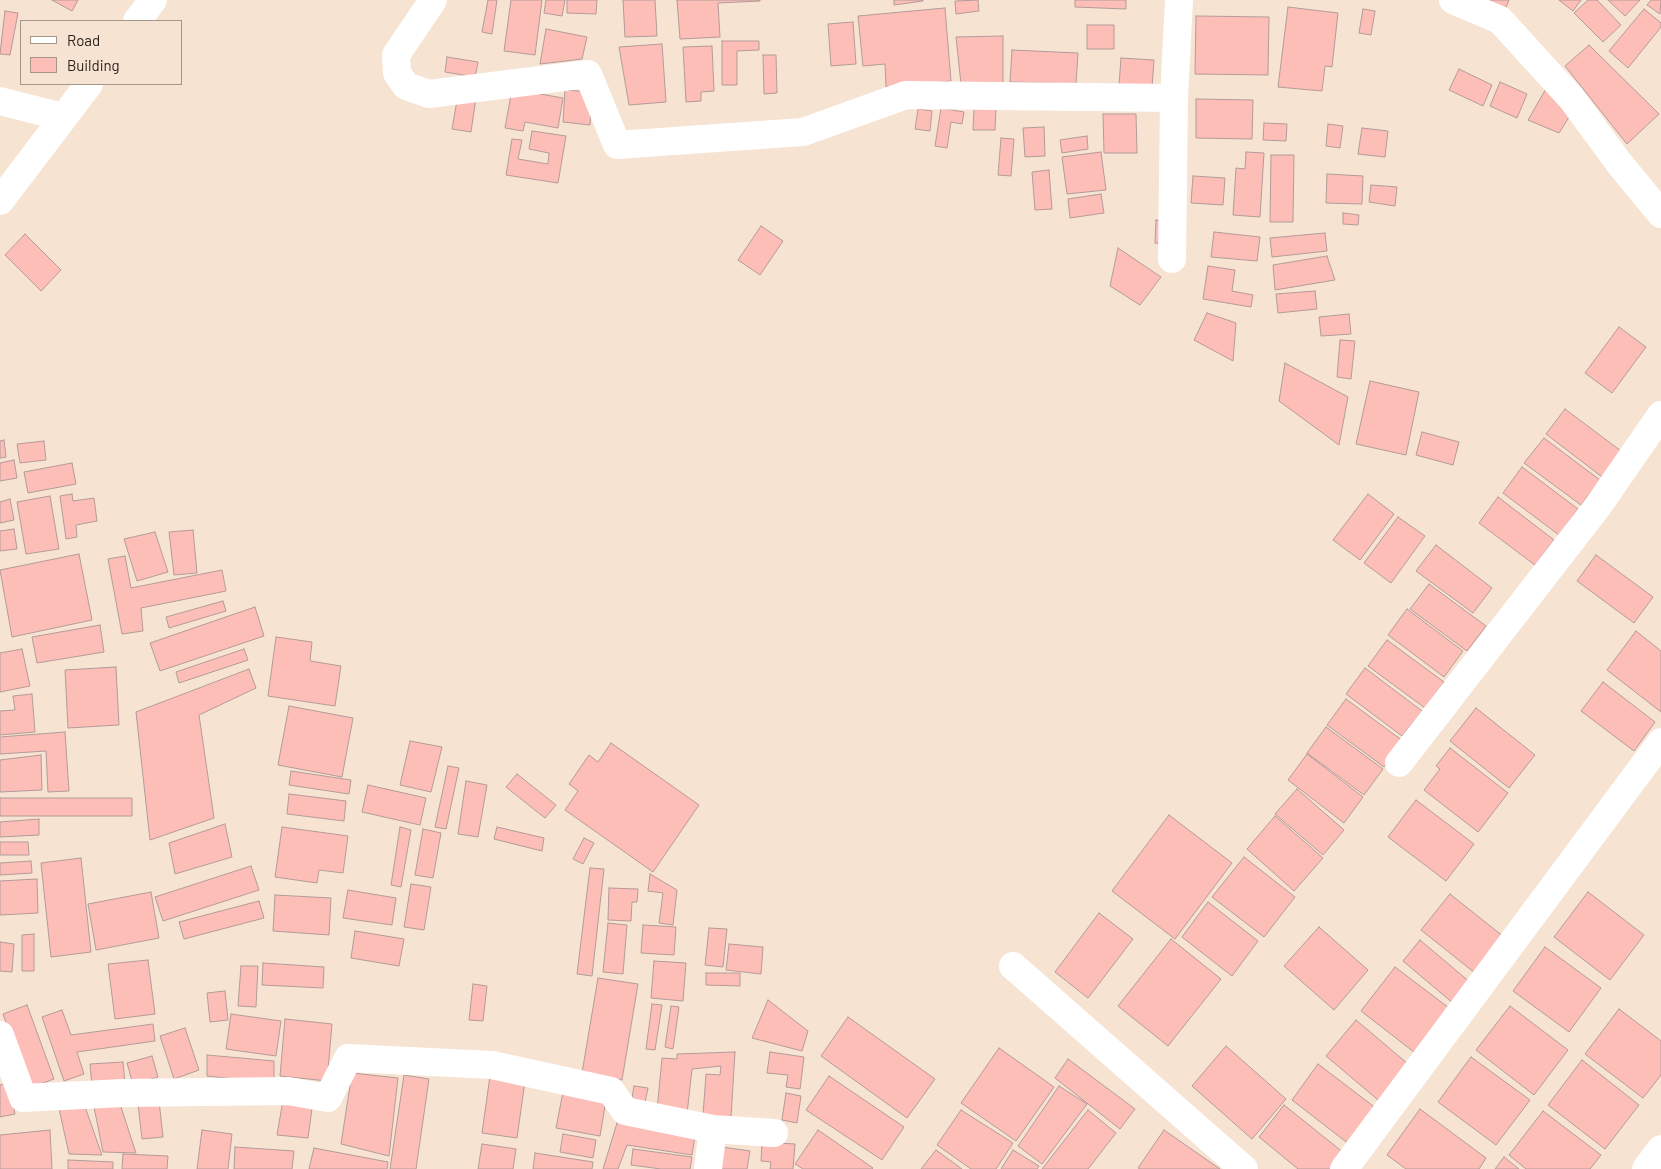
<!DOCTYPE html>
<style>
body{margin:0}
#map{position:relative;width:1661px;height:1169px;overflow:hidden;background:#f7e3d2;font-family:Barlow,sans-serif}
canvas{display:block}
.legend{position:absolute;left:20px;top:20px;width:162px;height:65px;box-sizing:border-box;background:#f7e3d2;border:1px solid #a5968a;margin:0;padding:6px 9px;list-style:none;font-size:15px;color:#2a231d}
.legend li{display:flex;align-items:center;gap:10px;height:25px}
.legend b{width:25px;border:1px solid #a5968a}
</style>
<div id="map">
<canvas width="1661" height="1169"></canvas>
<ul class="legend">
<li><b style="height:6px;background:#fff"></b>Road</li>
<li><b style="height:14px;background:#fdbeb8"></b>Building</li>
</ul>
</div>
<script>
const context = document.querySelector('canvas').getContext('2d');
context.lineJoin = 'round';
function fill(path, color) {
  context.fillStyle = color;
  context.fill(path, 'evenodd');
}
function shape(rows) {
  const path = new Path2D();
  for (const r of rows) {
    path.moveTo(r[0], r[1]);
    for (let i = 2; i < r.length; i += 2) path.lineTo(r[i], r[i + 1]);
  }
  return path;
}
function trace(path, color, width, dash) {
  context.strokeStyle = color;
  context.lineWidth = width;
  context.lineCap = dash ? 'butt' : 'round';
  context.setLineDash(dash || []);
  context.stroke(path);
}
const building = shape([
 [52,0,78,0,72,11,52,0],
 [488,0,497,0,492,34,482,32,488,0],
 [511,0,542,0,535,55,504,51,511,0],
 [546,0,565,0,562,16,544,13,546,0],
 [567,0,597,0,596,14,567,13,567,0],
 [623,0,655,0,657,36,625,37,623,0],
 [677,0,760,0,760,1,718,3,720,37,680,39,677,0],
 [894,0,923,0,923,1,894,5,894,0],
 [978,0,979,11,956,14,955,1,978,0],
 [1075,0,1126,0,1126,9,1075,7,1075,0],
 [1488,0,1509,0,1504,12,1488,0],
 [1559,0,1581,0,1573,11,1559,0],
 [1588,0,1597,0,1621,25,1603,42,1574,13,1588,0],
 [1608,0,1640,0,1625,16,1608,0],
 [1651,0,1661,0,1660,14,1647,5,1651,0],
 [1288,7,1338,13,1332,67,1325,66,1322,91,1278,87,1288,7],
 [945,8,951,81,886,87,885,64,863,66,858,16,945,8],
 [1363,9,1375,11,1371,35,1359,33,1363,9],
 [1644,9,1661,23,1661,27,1628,68,1609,51,1644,9],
 [5,11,18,13,10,55,0,54,5,11],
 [1196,16,1269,17,1268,75,1195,74,1196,16],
 [853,22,856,64,831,66,828,24,853,22],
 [1087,25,1114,25,1114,49,1087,49,1087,25],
 [546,29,587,37,582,59,540,64,546,29],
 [1003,36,1003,84,961,84,956,37,1003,36],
 [722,41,759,41,759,50,737,51,737,85,722,85,722,41],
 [662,44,666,102,629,105,619,47,662,44],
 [1589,45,1659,114,1627,144,1565,66,1589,45],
 [712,46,714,91,701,92,701,101,686,102,683,47,712,46],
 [1012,50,1078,53,1076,84,1010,82,1012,50],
 [763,55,776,55,777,93,764,94,763,55],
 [447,57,478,62,475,77,445,72,447,57],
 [1121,58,1154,60,1152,87,1119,85,1121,58],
 [1459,69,1492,85,1483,106,1449,90,1459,69],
 [1500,82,1527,94,1517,118,1490,106,1500,82],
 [1547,87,1571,114,1559,133,1528,120,1547,87],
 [512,89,563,98,558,128,525,122,523,131,505,128,512,89],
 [565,90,592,92,590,125,563,122,565,90],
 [458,95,476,98,471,132,452,129,458,95],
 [1196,99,1253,100,1252,139,1196,138,1196,99],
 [941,108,964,112,962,124,951,122,947,148,935,146,941,108],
 [974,108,996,109,995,130,973,130,974,108],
 [918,109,932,111,930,131,915,129,918,109],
 [1103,114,1136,114,1137,153,1104,153,1103,114],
 [1264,123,1287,124,1286,141,1263,140,1264,123],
 [1328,124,1343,126,1340,148,1326,146,1328,124],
 [1044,127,1045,156,1025,157,1023,128,1044,127],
 [1362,128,1388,131,1385,157,1358,154,1362,128],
 [532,131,566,136,558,183,506,175,512,139,522,140,518,159,548,164,549,153,529,149,532,131],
 [1087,136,1088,149,1062,153,1060,140,1087,136],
 [1001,138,1014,139,1011,176,998,175,1001,138],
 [1101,152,1106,190,1067,194,1062,157,1101,152],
 [1246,152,1264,153,1260,217,1233,215,1236,168,1245,169,1246,152],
 [1271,155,1294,155,1293,222,1270,222,1271,155],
 [1049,170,1052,209,1035,210,1032,172,1049,170],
 [1327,174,1363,176,1362,204,1326,203,1327,174],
 [1193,176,1225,178,1223,205,1191,203,1193,176],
 [1371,185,1397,187,1395,206,1369,202,1371,185],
 [1101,194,1104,213,1070,218,1068,199,1101,194],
 [1343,213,1359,215,1358,225,1343,224,1343,213],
 [1156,220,1171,222,1169,244,1155,243,1156,220],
 [761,226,783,241,760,275,738,260,761,226],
 [1214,232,1260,237,1257,261,1211,257,1214,232],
 [1325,233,1327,251,1272,257,1270,238,1325,233],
 [25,234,61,270,41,291,5,255,25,234],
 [1118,248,1161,277,1140,305,1110,286,1118,248],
 [1327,256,1335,280,1275,290,1273,265,1327,256],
 [1208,266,1235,270,1232,291,1253,295,1251,307,1203,299,1208,266],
 [1315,291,1317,309,1278,313,1276,294,1315,291],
 [1207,313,1236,323,1233,361,1194,340,1207,313],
 [1349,314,1351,334,1321,336,1319,317,1349,314],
 [1619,327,1646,347,1612,393,1585,373,1619,327],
 [1340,340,1355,341,1351,379,1337,377,1340,340],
 [1285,363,1348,397,1339,445,1279,401,1285,363],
 [1370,381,1419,392,1406,455,1356,444,1370,381],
 [1565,409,1621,451,1602,477,1546,434,1565,409],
 [1422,432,1459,442,1453,465,1416,455,1422,432],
 [1544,438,1600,480,1581,505,1524,463,1544,438],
 [4,440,6,457,0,458,0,441,4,440],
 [44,441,46,460,20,463,17,444,44,441],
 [14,460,17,478,0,481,0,463,14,460],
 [72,463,76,484,28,493,24,472,72,463],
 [1522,467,1578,509,1559,535,1503,493,1522,467],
 [72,494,73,501,94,498,97,521,76,525,77,537,66,539,60,496,72,494],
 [1368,494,1394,514,1360,560,1333,540,1368,494],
 [50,496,59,549,26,554,17,502,50,496],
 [1498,497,1554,540,1535,565,1479,523,1498,497],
 [10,499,14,520,0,523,0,502,10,499],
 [1398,517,1425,536,1391,583,1364,563,1398,517],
 [14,529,17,549,0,551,0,531,14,529],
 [193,530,197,573,174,575,169,532,193,530],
 [155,532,168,572,137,581,124,539,155,532],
 [1436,545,1492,588,1473,613,1416,571,1436,545],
 [79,554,92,620,12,637,0,570,79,554],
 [1596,555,1653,597,1634,623,1577,581,1596,555],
 [125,556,131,588,222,570,226,591,141,608,143,631,122,634,108,559,125,556],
 [1429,584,1486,626,1467,651,1410,609,1429,584],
 [223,601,226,611,169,628,166,617,223,601],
 [255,607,264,636,160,671,150,643,255,607],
 [1407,609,1463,651,1444,677,1388,635,1407,609],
 [100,625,104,652,37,663,32,637,100,625],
 [1636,631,1661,651,1661,712,1607,670,1636,631],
 [276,637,312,642,310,661,341,666,335,706,268,696,276,637],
 [1387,640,1444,682,1425,708,1368,666,1387,640],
 [22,649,30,686,0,692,0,653,22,649],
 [244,649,248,660,179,683,176,672,244,649],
 [116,667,119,725,68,728,65,670,116,667],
 [1365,668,1422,711,1402,736,1346,694,1365,668],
 [249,669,256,688,199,715,214,818,150,840,136,712,249,669],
 [1603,682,1655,722,1634,751,1581,711,1603,682],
 [32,694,35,732,0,735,0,711,15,710,13,696,32,694],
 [1346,699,1403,741,1384,767,1327,725,1346,699],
 [289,706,353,718,342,777,278,765,289,706],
 [1476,708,1535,755,1509,788,1450,741,1476,708],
 [1326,727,1383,769,1364,795,1307,753,1326,727],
 [65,732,69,791,48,792,46,751,0,754,0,737,65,732],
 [410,741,442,747,431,792,400,785,410,741],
 [611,743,699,805,653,872,565,810,578,791,569,784,589,755,598,762,611,743],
 [1450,748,1508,793,1478,832,1424,790,1440,769,1436,766,1450,748],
 [1307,754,1363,797,1344,823,1288,780,1307,754],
 [41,755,42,790,0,792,0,760,41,755],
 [448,766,459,768,446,829,435,827,448,766],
 [291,771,351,780,349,794,289,785,291,771],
 [517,774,556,805,545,818,506,787,517,774],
 [466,781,487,785,478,837,458,834,466,781],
 [368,785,426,798,420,825,362,812,368,785],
 [1297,789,1344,830,1323,855,1275,814,1297,789],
 [289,794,346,801,344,821,287,814,289,794],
 [0,798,132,798,132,816,0,816,0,798],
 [1416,800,1474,844,1446,881,1388,837,1416,800],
 [1169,815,1232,863,1175,939,1112,891,1169,815],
 [1275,816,1323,858,1294,891,1247,849,1275,816],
 [39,819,39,835,0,837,0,822,39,819],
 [225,824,232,857,175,874,169,843,225,824],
 [282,827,348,836,343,873,319,870,317,883,275,877,282,827],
 [400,827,411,830,401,887,391,885,400,827],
 [497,827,544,838,542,851,494,839,497,827],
 [423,829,441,833,433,878,415,875,423,829],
 [584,838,594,843,583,864,573,859,584,838],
 [0,842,28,842,29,855,0,855,0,842],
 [1244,857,1295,897,1264,937,1212,897,1244,857],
 [81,858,91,952,51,957,41,863,81,858],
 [31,861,32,873,0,875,0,863,31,861],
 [251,866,259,890,163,921,155,897,251,866],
 [590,868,604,869,592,976,577,974,590,868],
 [650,874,677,890,673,925,659,923,663,893,648,891,650,874],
 [37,879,38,913,0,915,0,881,37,879],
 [411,884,431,887,424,930,404,927,411,884],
 [609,888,638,889,637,902,632,902,631,921,608,920,609,888],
 [348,890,396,898,392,925,343,918,348,890],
 [151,892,159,938,96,950,88,904,151,892],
 [1588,892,1644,935,1610,980,1554,937,1588,892],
 [1450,894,1504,937,1475,973,1421,930,1450,894],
 [275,895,331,898,329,935,273,931,275,895],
 [259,901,264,918,184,939,179,922,259,901],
 [1208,902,1258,941,1232,976,1182,937,1208,902],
 [1099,913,1133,939,1088,998,1055,972,1099,913],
 [608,923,627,925,623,974,603,972,608,923],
 [643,925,676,927,674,955,641,953,643,925],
 [1319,927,1368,970,1334,1010,1284,966,1319,927],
 [709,928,727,929,723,967,705,965,709,928],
 [355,931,404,939,399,966,351,958,355,931],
 [34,934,34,971,22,971,22,935,34,934],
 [1171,939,1221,979,1168,1046,1118,1006,1171,939],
 [1420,940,1471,983,1454,1004,1403,961,1420,940],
 [0,942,14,944,12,972,0,971,0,942],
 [729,944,763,947,761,974,726,970,729,944],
 [1545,947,1601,988,1569,1032,1513,991,1545,947],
 [148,960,155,1014,115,1019,108,964,148,960],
 [654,961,686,963,683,1001,651,998,654,961],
 [263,963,324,967,323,988,262,985,263,963],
 [241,966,258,966,256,1007,238,1006,241,966],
 [1395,967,1453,1011,1419,1056,1361,1011,1395,967],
 [706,973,740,973,740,986,706,985,706,973],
 [598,978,638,984,622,1080,582,1073,598,978],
 [473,984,487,986,483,1021,469,1020,473,984],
 [225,991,228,1020,210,1022,207,993,225,991],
 [768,1000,808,1031,802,1051,752,1038,768,1000],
 [652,1004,662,1005,655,1050,646,1049,652,1004],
 [27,1005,54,1079,30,1088,3,1014,27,1005],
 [671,1006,679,1007,673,1049,665,1047,671,1006],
 [1510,1006,1568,1050,1534,1095,1476,1050,1510,1006],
 [1619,1009,1661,1041,1661,1075,1643,1098,1585,1054,1619,1009],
 [62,1010,71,1035,153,1024,155,1041,77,1052,84,1074,64,1081,42,1017,62,1010],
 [231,1014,281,1021,276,1056,226,1049,231,1014],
 [848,1017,935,1079,907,1118,821,1056,848,1017],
 [285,1019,332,1024,327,1081,280,1076,285,1019],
 [1356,1020,1414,1069,1384,1105,1326,1056,1356,1020],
 [185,1028,199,1070,174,1079,160,1036,185,1028],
 [1226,1046,1286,1099,1252,1139,1192,1086,1226,1046],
 [999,1048,1054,1087,1016,1141,961,1103,999,1048],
 [735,1052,731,1117,703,1115,706,1074,720,1075,721,1066,692,1069,687,1114,657,1111,662,1058,677,1059,677,1054,735,1052],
 [770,1052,804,1057,800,1089,786,1087,788,1075,767,1073,770,1052],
 [207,1055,274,1061,274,1083,207,1076,207,1055],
 [152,1056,158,1077,133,1084,127,1063,152,1056],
 [1471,1057,1530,1100,1496,1145,1438,1102,1471,1057],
 [1068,1059,1135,1109,1120,1129,1055,1078,1068,1059],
 [1582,1060,1639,1105,1605,1149,1548,1105,1582,1060],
 [123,1062,125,1084,92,1086,90,1064,123,1062],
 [1318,1064,1381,1112,1354,1148,1292,1100,1318,1064],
 [352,1073,398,1078,389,1156,341,1144,352,1073],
 [404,1075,429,1079,416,1169,390,1169,404,1075],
 [490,1076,525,1081,517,1138,482,1133,490,1076],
 [829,1076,904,1127,882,1160,806,1110,829,1076],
 [9,1083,15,1114,0,1117,0,1085,9,1083],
 [634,1086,648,1088,643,1112,630,1109,634,1086],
 [1059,1086,1087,1104,1042,1164,1018,1146,1059,1086],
 [563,1092,606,1100,600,1136,556,1128,563,1092],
 [786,1093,801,1096,797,1123,782,1120,786,1093],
 [283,1100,313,1101,308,1138,277,1135,283,1100],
 [119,1101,136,1153,103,1152,93,1102,119,1101],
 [159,1101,163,1137,142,1139,138,1104,159,1101],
 [58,1104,84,1104,102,1155,69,1154,58,1104],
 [1284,1105,1344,1153,1331,1169,1298,1169,1259,1137,1284,1105],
 [1420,1109,1486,1158,1479,1169,1406,1169,1387,1155,1420,1109],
 [961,1110,1013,1143,996,1169,971,1169,937,1145,961,1110],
 [1088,1110,1116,1133,1088,1169,1042,1169,1088,1110],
 [1543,1111,1601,1155,1590,1169,1526,1169,1509,1155,1543,1111],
 [617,1123,695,1135,692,1155,627,1145,618,1169,603,1169,617,1123],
 [50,1130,52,1169,0,1169,0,1135,50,1130],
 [202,1130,232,1134,228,1169,197,1169,202,1130],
 [818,1130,873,1168,872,1169,803,1169,795,1164,818,1130],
 [1164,1130,1220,1169,1140,1169,1138,1168,1164,1130],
 [563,1134,596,1140,593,1158,560,1152,563,1134],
 [762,1142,795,1144,793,1169,770,1169,771,1162,761,1161,762,1142],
 [482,1144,516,1149,513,1169,478,1169,482,1144],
 [235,1147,294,1151,292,1169,234,1169,235,1147],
 [722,1147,750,1151,747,1169,719,1169,722,1147],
 [314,1148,388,1162,387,1169,309,1169,314,1148],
 [633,1149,692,1157,690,1169,661,1169,631,1165,633,1149],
 [936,1150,962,1169,921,1169,936,1150],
 [1013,1150,1039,1166,1037,1169,1001,1169,1013,1150],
 [535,1153,593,1162,592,1169,533,1169,535,1153],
 [123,1154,168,1156,167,1169,122,1169,123,1154],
 [1504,1157,1519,1169,1495,1169,1504,1157],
 [68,1160,113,1162,113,1169,68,1169,68,1160]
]);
const minor = shape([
 [433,0,396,55,397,73,406,86,429,94,588,74,617,145,803,132,906,95,1174,98],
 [1453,0,1500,20,1572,99,1619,163,1661,214],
 [137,21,153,0],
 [0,101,63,117],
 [0,201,89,84],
 [1172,259,1174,98,1179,0],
 [1399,763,1598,506,1661,415],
 [1013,966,1244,1169],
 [0,1035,23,1098,123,1093,288,1091,328,1098,348,1058,492,1065,611,1091,625,1111,713,1129,774,1133],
 [708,1169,713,1129],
 [1344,1169,1661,742],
 [1646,1169,1661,1149]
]);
fill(building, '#fdbeb8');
trace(building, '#b49a98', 1);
trace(minor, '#fff', 28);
</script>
